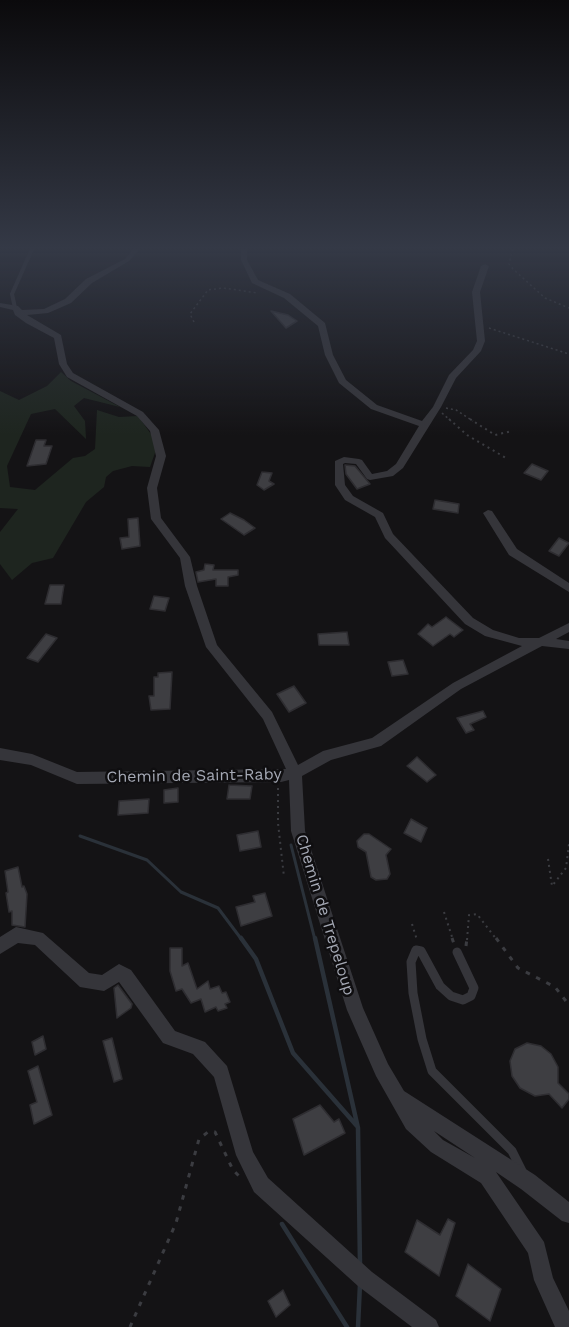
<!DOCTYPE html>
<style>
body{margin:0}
canvas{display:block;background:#141315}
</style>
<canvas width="569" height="1327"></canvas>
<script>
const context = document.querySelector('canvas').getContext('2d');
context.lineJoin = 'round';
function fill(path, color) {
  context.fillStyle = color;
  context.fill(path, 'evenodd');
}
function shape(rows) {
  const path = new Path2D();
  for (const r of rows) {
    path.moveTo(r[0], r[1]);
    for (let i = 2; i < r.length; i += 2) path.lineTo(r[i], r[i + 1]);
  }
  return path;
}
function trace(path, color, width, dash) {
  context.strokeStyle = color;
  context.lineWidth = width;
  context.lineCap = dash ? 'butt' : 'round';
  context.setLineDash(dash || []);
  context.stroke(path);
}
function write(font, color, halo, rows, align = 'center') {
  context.font = font + ' "Work Sans",sans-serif';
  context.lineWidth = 5;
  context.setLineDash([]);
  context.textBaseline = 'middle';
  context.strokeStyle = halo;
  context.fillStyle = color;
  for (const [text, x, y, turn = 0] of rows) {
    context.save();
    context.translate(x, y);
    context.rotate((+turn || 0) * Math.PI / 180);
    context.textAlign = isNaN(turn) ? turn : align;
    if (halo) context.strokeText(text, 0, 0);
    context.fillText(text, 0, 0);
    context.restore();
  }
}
const green = shape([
 [61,372,71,381,120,407,84,398,74,406,85,421,86,439,55,409,31,414,7,466,10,487,35,490,73,458,85,456,95,449,97,410,119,417,138,416,153,437,156,450,150,467,132,466,113,471,106,477,104,487,86,502,53,558,32,563,12,580,0,564,0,532,18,509,0,508,0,391,19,400,47,386]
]);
const streamFar1 = shape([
 [80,836,147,860,181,892,218,908,242,940],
 [291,845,315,940]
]);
const stream = shape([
 [241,938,256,959,293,1053,357,1126],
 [315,938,358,1128,360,1265],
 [282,1224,347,1327],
 [358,1327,360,1284]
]);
const building = shape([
 [271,311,288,315,297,321,286,328,271,311],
 [36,440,46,440,44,446,52,446,46,464,27,466,36,440],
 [532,464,548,471,541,480,524,473,532,464],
 [345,465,355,466,370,484,357,489,346,474,345,465],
 [262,472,272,473,269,481,274,484,264,490,257,485,262,472],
 [435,500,459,504,458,513,433,509,435,500],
 [230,513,244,520,255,528,244,535,221,519,230,513],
 [138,518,140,546,122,549,120,538,129,537,128,519,138,518],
 [559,538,569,543,559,556,549,551,559,538],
 [205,564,214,565,213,570,238,570,238,575,228,577,228,586,216,586,216,579,198,582,196,572,204,570,205,564],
 [50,585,64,585,61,604,45,604,50,585],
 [154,596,169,598,165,611,150,609,154,596],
 [446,617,463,630,454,637,450,634,433,646,418,634,428,624,432,627,446,617],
 [347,632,349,645,319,645,318,634,347,632],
 [46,634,57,638,38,662,27,658,46,634],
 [403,660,408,674,392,676,388,662,403,660],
 [172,672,170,709,151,710,149,696,154,696,154,677,158,677,158,673,172,672],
 [294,686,306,703,289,712,277,694,294,686],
 [483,711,486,717,470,724,474,730,466,733,457,718,483,711],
 [417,757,436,775,427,782,407,766,417,757],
 [229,785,252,786,250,799,227,799,229,785],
 [178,788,178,802,164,803,164,790,178,788],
 [149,799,148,813,118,815,119,801,149,799],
 [411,819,427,828,421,842,404,833,411,819],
 [258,831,261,847,240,851,237,835,258,831],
 [364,834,369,834,391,849,386,855,390,874,387,879,376,880,371,877,366,852,358,847,357,841,364,834],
 [18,867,22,887,24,886,27,894,25,927,12,925,12,911,9,912,6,893,8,892,5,871,18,867],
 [265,893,272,916,241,926,236,907,255,902,253,896,265,893],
 [170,948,182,948,182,966,188,963,197,989,208,981,210,989,219,986,222,993,226,992,230,1002,225,1004,227,1008,218,1011,216,1007,205,1012,201,999,191,1003,182,989,176,991,170,971,170,948],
 [118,985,132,1004,131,1008,117,1018,114,988,118,985],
 [43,1036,46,1049,35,1055,32,1042,43,1036],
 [112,1038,122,1079,114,1082,103,1041,112,1038],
 [527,1043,541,1046,551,1054,558,1067,558,1083,569,1094,569,1099,562,1108,549,1094,535,1096,520,1088,512,1076,510,1061,515,1049,527,1043],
 [38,1066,52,1115,34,1124,30,1105,37,1102,28,1071,38,1066],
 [320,1105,334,1122,339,1119,345,1133,304,1155,293,1119,320,1105],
 [448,1219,455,1223,439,1276,405,1252,417,1220,440,1235,448,1219],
 [468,1264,501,1289,490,1321,456,1296,468,1264],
 [283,1290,290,1305,276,1317,268,1301,283,1290]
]);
const pathFar2 = shape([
 [513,249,509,264,513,269,545,298,569,308],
 [194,322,190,314,208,290,223,288,258,293],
 [489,328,569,354],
 [446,408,456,410,473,421],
 [442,413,451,421]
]);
const pathFar1 = shape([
 [449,419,467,435,506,458],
 [470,419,495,435,512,431],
 [278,788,278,823,284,877],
 [548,859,552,886,566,868,569,844],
 [444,912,453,940],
 [412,924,417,940],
 [467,940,469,915,477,914,497,940]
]);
const path = shape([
 [452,938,454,944],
 [496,938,518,968,555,987,569,1005],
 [466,946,467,938],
 [130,1327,176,1223,199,1139,208,1132,215,1132,233,1170,240,1177]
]);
const serviceFar1 = shape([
 [15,308,12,294,32,249]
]);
const service = shape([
 [457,952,474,988,471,996,463,1000,451,996,440,986,421,951,416,950,411,962,413,993,422,1039,432,1071,512,1151,522,1171]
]);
const minor = shape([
 [133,249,140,249,129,261,92,283,71,303,48,313,27,315,61,335,67,364,73,373,143,412,159,430,166,456,157,488,161,518,190,557,197,586,217,645,272,712,298,765,323,751,372,738,453,683,522,646,485,636,465,624,385,538,375,517,345,500,335,485,335,461,344,457,359,459,362,460,372,474,387,471,396,464,419,426,371,409,339,383,325,355,318,326,284,298,252,283,241,260,241,249,247,249,247,260,258,280,290,294,325,323,333,355,346,380,377,405,422,421,433,407,449,375,473,350,477,341,472,292,481,266,485,264,489,266,480,292,485,341,481,351,456,378,441,407,403,468,393,476,370,480,367,479,356,464,345,463,343,464,345,485,353,496,383,513,393,534,473,618,493,630,519,638,539,638,569,623,569,632,556,639,569,641,569,649,542,646,461,689,381,746,331,760,302,776,305,831,363,1008,388,1064,404,1091,535,1175,569,1202,569,1223,562,1221,521,1189,496,1172,544,1242,553,1278,569,1311,569,1327,555,1327,534,1280,528,1253,481,1183,431,1152,406,1129,376,1076,347,1010,291,831,289,780,281,782,77,784,31,765,0,760,0,748,32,754,77,772,286,769,263,719,206,647,185,586,180,558,151,519,147,488,156,456,150,431,137,416,67,377,59,364,54,338,26,323,15,315,13,310,0,307,0,303,18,306,22,310,44,309,65,299,86,279,125,259,133,249],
 [434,1131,475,1158,443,1140,434,1131],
 [488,510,492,511,517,549,569,583,569,592,509,555,483,513,488,510],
 [16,927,43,933,89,973,102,975,119,964,131,970,175,1031,205,1042,227,1066,253,1152,268,1178,372,1272,436,1320,439,1327,412,1327,358,1286,254,1192,236,1155,214,1077,193,1054,163,1043,119,982,104,991,80,987,35,945,18,943,0,954,0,937,16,927]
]);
const streetNames = [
 ["Chemin de Saint-Raby",194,776,-1],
 ["Chemin de Trepeloup",325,915,73]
];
fill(green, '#1e251f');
trace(streamFar1, '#2a3139', 3);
trace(stream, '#2a3139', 4.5);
fill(building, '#3e3e42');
trace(building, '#2e2d31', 1.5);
trace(pathFar2, '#3b3c41', 1.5, [2, 3]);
trace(pathFar1, '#3b3c41', 2, [2, 4]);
trace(path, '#3b3c41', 3, [4.5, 7]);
trace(serviceFar1, '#35353a', 4);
trace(service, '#35353a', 9);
fill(minor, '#35353a');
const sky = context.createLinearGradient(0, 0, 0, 435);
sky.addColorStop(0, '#0b0a0c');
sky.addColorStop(0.57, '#343946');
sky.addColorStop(1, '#34394600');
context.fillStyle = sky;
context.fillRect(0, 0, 569, 435);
write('16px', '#a5a9b5', '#0f0e10', streetNames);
</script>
